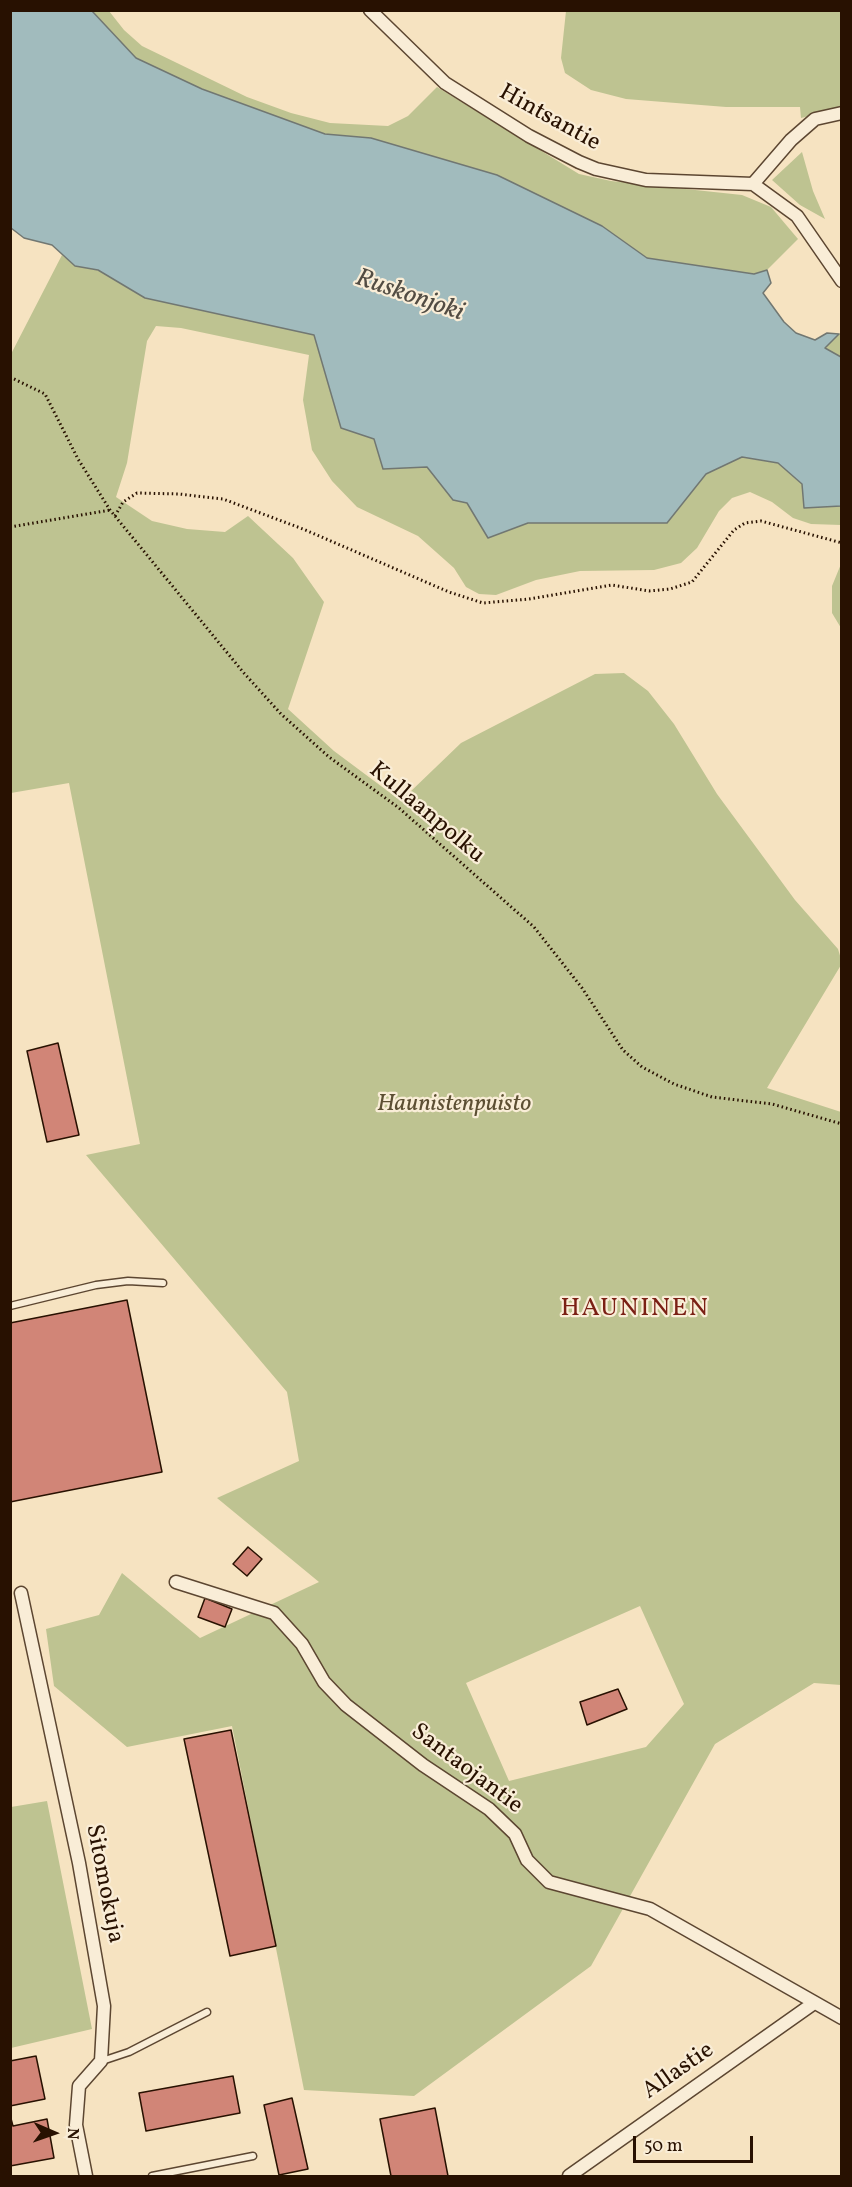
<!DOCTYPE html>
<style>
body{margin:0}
#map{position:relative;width:852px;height:2187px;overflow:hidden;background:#f6e3c1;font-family:Vollkorn,serif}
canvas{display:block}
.frame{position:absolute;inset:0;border:12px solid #281101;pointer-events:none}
.north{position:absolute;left:24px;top:2103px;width:60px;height:60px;-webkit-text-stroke:4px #f9edd7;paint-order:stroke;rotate:92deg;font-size:16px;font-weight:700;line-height:24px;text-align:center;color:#281101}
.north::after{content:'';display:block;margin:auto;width:21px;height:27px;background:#281101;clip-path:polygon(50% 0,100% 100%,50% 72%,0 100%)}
.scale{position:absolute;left:633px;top:2136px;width:120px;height:27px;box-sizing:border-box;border:3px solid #281101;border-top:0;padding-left:8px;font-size:18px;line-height:21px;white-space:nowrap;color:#281101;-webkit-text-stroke:4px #f9edd7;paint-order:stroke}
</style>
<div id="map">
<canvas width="852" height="2187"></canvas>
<div class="frame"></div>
<div class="north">N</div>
<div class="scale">50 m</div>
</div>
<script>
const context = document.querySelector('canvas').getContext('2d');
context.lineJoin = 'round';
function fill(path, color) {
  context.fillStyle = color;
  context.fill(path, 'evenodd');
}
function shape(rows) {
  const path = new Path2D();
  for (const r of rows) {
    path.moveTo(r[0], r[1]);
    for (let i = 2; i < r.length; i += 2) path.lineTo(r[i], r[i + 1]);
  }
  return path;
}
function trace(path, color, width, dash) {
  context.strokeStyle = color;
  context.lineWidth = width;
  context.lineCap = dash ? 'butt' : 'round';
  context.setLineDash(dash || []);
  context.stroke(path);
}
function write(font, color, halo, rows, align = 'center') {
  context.font = font + ' Vollkorn,serif';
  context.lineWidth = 4.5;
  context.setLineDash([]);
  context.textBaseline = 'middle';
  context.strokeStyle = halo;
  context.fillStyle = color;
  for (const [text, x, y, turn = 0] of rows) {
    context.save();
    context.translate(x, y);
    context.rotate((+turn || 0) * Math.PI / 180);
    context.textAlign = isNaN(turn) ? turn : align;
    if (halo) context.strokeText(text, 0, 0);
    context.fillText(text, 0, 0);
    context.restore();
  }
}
const green = shape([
 [92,11,109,11,124,30,142,46,247,97,291,113,330,123,388,126,408,116,437,87,579,174,611,181,742,195,771,207,798,239,767,270,754,274,647,258,602,226,497,175,371,138,325,134,202,89,136,58],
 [566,11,841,11,841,108,801,118,800,107,726,107,626,99,591,90,565,73,561,58],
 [802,152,813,191,825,219,800,205,772,180],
 [62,255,75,266,97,270,116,278,145,298,314,335,341,428,374,439,384,469,427,467,453,500,467,503,488,538,528,523,667,523,706,474,742,457,778,463,802,484,804,507,841,506,841,525,811,524,793,518,772,502,750,492,732,498,719,511,697,548,681,563,654,570,580,571,536,580,496,595,479,594,466,587,454,568,418,536,357,507,332,481,312,450,303,400,309,355,181,328,156,326,147,341,127,463,116,497,152,521,187,529,225,532,248,516,293,558,324,602,288,709,334,751,397,798,409,793,461,743,595,674,624,673,648,691,674,724,717,794,795,900,838,949,841,959,841,965,767,1088,841,1112,841,1685,814,1683,715,1744,591,1966,414,2096,304,2090,232,1726,127,1747,54,1686,46,1629,99,1615,122,1573,200,1638,319,1582,217,1498,299,1461,287,1392,86,1155,140,1144,69,783,11,793,10,356],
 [640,1606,684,1704,646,1747,509,1781,466,1683],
 [841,332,841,357,825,348],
 [841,564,841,628,832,613,832,586],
 [47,1801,92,2029,11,2048,11,1807]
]);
const water = shape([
 [10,11,92,11,136,58,202,89,325,134,371,138,497,175,602,226,647,258,754,274,767,270,771,283,763,293,784,322,796,333,815,340,827,333,839,334,825,348,841,357,841,506,804,508,802,484,778,463,742,457,706,474,667,523,528,523,488,538,467,503,453,500,427,467,383,469,374,439,341,428,314,335,145,298,98,270,75,266,52,245,24,238,11,228,10,11]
]);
const building = shape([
 [58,1043,79,1135,47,1142,27,1051,58,1043],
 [127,1300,162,1472,10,1502,10,1323,127,1300],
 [248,1547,262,1559,247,1576,233,1564,248,1547],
 [205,1598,232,1609,225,1627,198,1617,205,1598],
 [618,1689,627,1709,587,1725,580,1702,618,1689],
 [231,1730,276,1946,230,1956,184,1739,231,1730],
 [36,2056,45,2099,10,2106,10,2061,36,2056],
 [233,2076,240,2113,146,2131,139,2093,233,2076],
 [292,2098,308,2169,279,2175,264,2105,292,2098],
 [435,2108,448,2176,391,2176,380,2119,435,2108],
 [10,2115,13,2126,47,2119,54,2158,10,2166,10,2115]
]);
const path = shape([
 [10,377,45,394,78,459,110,510,243,672,281,714,329,757,399,808,534,927,582,988,623,1050,642,1067,674,1084,712,1097,772,1104,842,1124],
 [115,516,123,502,137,493,179,494,223,499,303,529,449,592,483,603,529,599,612,585,649,591,670,589,692,582,734,530,745,523,761,521,842,543],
 [10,527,110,510]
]);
const lane = shape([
 [10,1306,96,1285,128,1281,163,1283],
 [102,2061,129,2052,207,2012],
 [152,2176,253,2156]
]);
const street = shape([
 [370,10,445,83,529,136,579,162,596,169,646,180,753,184,797,216,842,281],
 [753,184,791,140,815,119,842,113],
 [176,1582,274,1613,302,1644,324,1682,346,1705,423,1765,489,1809,515,1834,527,1860,549,1882,650,1909,842,2018],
 [21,1593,79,1863,104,2006,101,2061,79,2086,76,2125,86,2176],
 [569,2176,814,2003]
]);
const streetNames = [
 ["Hintsantie",549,119,29],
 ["Kullaanpolku",426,814,40],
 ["Santaojantie",466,1770,37],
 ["Sitomokuja",103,1884,79],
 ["Allastie",679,2072,-35]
];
const parkNames = [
 ["Haunistenpuisto",454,1106]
];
const waterNames = [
 ["Ruskonjoki",409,297,19]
];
const neighbourhoodNames = [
 ["HAUNINEN",635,1310]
];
fill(green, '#bec391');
fill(water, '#a1bbbd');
trace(water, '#717772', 1.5);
fill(building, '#d18577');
trace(building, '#281101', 1.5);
trace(lane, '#5c4631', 9);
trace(street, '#5c4631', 15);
trace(path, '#281101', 3, [1.5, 3]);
trace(lane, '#f9edd7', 6);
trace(street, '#f9edd7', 12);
write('24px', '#281101', '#f9edd7', streetNames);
write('italic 24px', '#5c4f33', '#f9edd7', parkNames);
write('italic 26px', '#524c43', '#f9edd7', waterNames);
context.letterSpacing = '1.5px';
write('26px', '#7a1f14', '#f9edd7', neighbourhoodNames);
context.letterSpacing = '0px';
</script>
